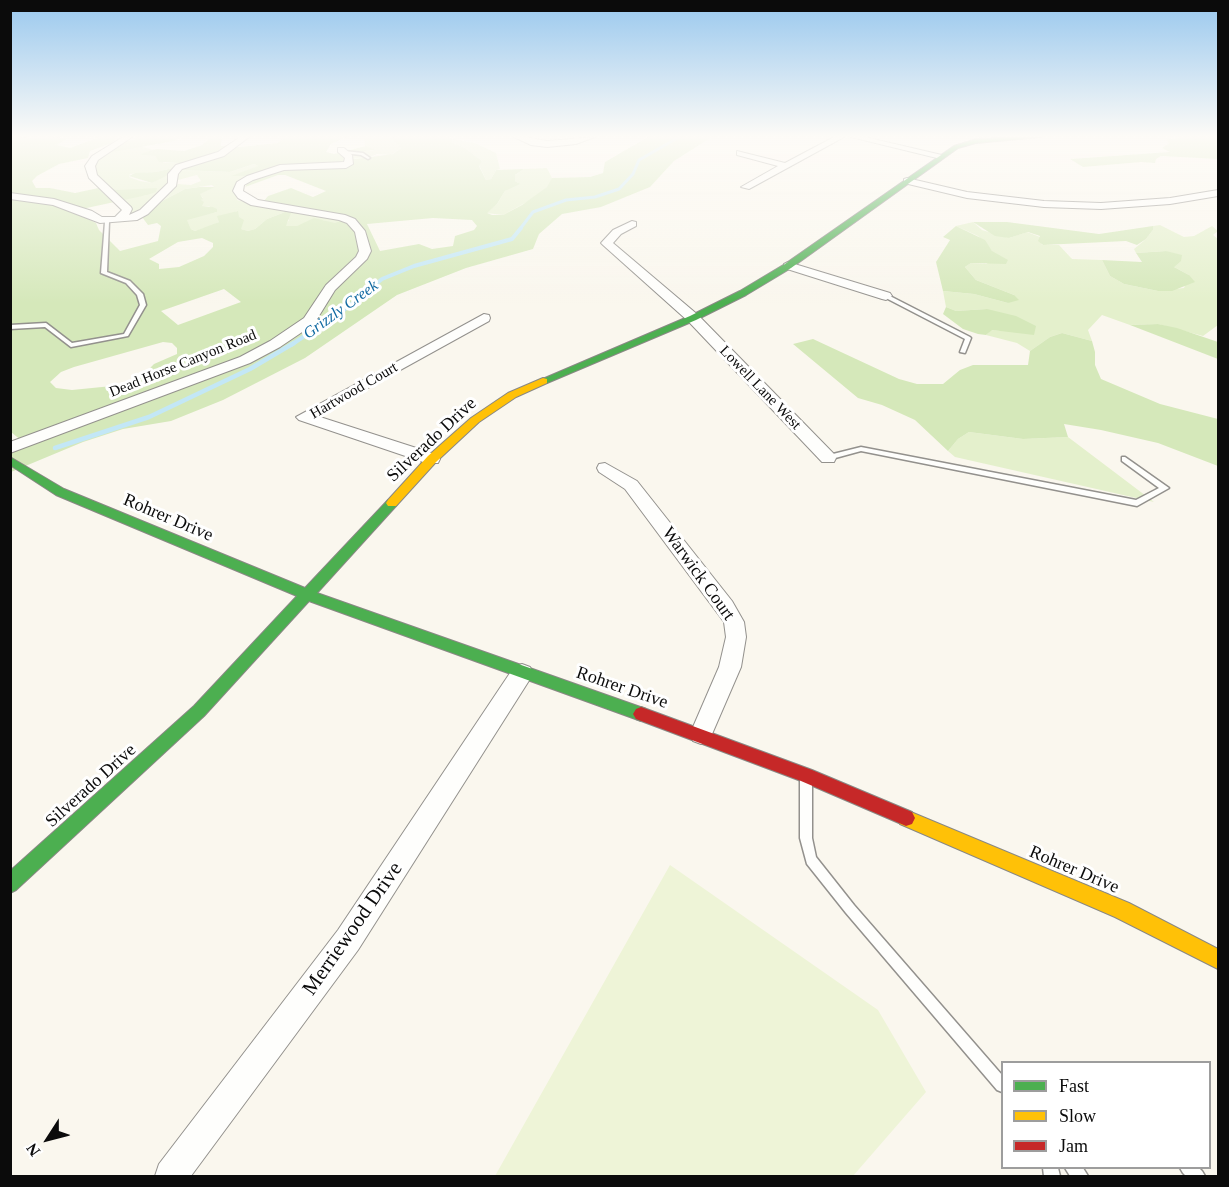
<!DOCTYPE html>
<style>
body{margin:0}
#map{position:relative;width:1229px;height:1187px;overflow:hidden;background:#faf7ee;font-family:Georgia,serif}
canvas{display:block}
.frame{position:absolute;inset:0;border:12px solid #0b0b0b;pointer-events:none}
.legend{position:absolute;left:1001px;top:1061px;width:210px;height:108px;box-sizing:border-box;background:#fff;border:2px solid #9d9d9d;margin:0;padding:8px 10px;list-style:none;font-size:18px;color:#0b0b0b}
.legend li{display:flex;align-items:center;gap:12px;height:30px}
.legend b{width:30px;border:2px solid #9d9d9d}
.north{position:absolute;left:18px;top:1109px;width:60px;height:60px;-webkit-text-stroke:4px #fff;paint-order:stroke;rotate:234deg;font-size:16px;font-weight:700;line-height:24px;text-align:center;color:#0b0b0b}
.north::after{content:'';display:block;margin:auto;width:21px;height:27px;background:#0b0b0b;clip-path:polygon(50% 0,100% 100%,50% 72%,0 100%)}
</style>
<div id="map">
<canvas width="1229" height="1187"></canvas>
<div class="frame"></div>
<ul class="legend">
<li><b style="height:8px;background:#4caf50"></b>Fast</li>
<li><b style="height:8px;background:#ffc107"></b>Slow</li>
<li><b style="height:8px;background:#c62828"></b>Jam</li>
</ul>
<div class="north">N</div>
</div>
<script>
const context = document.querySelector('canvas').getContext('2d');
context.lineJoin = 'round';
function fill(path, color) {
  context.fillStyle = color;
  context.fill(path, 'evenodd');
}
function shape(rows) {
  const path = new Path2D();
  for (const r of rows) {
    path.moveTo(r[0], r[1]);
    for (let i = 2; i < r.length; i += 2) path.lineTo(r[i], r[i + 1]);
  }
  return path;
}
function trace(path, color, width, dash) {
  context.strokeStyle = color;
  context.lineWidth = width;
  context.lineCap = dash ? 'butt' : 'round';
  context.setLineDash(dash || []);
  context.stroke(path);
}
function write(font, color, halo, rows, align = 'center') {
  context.font = font + ' Georgia,serif';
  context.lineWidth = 6;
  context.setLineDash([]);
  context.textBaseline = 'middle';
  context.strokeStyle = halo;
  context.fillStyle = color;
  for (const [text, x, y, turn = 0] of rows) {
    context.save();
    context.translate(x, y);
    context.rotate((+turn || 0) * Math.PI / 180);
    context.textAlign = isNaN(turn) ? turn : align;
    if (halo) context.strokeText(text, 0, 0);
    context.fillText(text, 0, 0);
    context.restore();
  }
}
const green = shape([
 [364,137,394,137,392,140,401,148,391,155,377,154,368,158,348,159,346,153,353,151,374,151,365,147],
 [453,139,475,143,496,153,500,169,496,170,491,179,486,180,479,165,482,161,465,148,452,142],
 [140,146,154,150,142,155,155,156,164,163,179,163,181,166,156,172,130,174,129,177,140,181,152,183,169,173,169,185,146,207,128,217,130,209,124,198,147,195,112,189,95,175,95,162,108,151],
 [254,164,259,166,232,176,249,176,235,187,237,200,269,208,342,220,335,224,322,220,297,226,285,226,289,220,285,212,267,219,255,229,248,231,241,229,237,211,212,226,195,231,191,229,186,219,217,212,209,206,202,206,200,201,203,198,199,194,214,187,212,185,185,189,164,200,178,184,191,185,201,181,197,175,178,180,178,170,230,172],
 [547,168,552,178,551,184,534,198,503,215,486,213,497,204,505,191,518,183,515,181,515,175,524,169],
 [973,222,982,230,1009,238,1027,232,1040,237,1042,245,1059,245,1072,259,1102,260,1110,276,1124,284,1158,291,1184,288,1189,275,1174,267,1166,251,1136,253,1134,249,1146,239,1153,230,1153,226,1160,225,1184,237,1194,236,1212,226,1218,231,1213,235,1218,239,1218,325,1203,336,1158,324,1130,325,1102,315,1088,330,1092,341,1062,333,1050,337,1030,351,1017,343,986,335,991,330,1005,331,987,309,956,311,946,307,943,291,974,294,1008,303,1014,295,976,280,965,267,971,263,987,264,992,251,978,236,956,226],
 [969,432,1023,439,1068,437,1154,502,955,457,948,451,958,439]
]);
const forest = shape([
 [11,137,68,138,57,145,70,148,97,138,90,137,117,137,112,143,90,151,88,158,59,164,37,176,32,181,36,188,50,188,75,193,103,187,118,190,157,188,156,192,147,195,82,209,80,215,96,223,99,230,120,251,158,241,161,226,157,223,148,225,142,217,164,200,185,189,199,187,215,187,200,194,203,199,201,200,204,202,202,206,213,207,217,209,217,212,187,220,191,229,195,231,219,222,217,216,238,211,239,217,244,220,241,229,248,231,255,229,267,219,285,212,291,213,286,226,297,226,314,218,335,223,342,220,336,214,263,202,268,196,291,188,313,197,326,191,285,175,278,175,245,187,249,181,248,176,231,176,258,166,254,164,230,172,178,170,152,183,129,176,135,173,156,172,181,166,179,163,159,162,155,156,140,155,146,152,157,149,184,151,202,145,211,137,222,137,221,146,240,147,277,143,286,137,346,137,331,144,326,152,334,154,366,146,375,150,346,153,348,159,356,159,393,154,401,148,392,140,394,137,448,137,453,139,452,142,465,148,482,161,479,166,486,180,491,179,496,170,524,169,515,175,515,181,520,184,505,191,497,204,487,213,492,215,503,215,522,205,547,187,552,178,590,177,603,173,605,162,648,137,712,137,674,161,650,187,601,207,562,214,539,234,533,249,466,268,397,295,305,358,223,400,171,421,123,429,83,442,11,472,11,453,28,446,11,432],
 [433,218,472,220,477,226,474,230,455,236,453,246,432,249,419,244,380,251,367,224],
 [202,238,213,243,213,247,204,256,179,267,159,269,159,264,149,259,178,242],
 [224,289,241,302,178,325,161,311],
 [163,342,172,343,177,348,177,354,154,364,143,375,130,381,112,386,72,390,56,388,50,382,61,372,74,367],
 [137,137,183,137,174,141,107,153,123,141,134,140],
 [1180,137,1218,137,1218,159,1161,156,1156,159,1155,163,1141,162,1083,167,1070,159,1170,152,1162,148,1169,143,1166,140],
 [973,222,1007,222,1099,234,1153,226,1153,230,1146,239,1137,245,1126,241,1043,245,1038,241,1040,236,1028,232,1009,238,995,236],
 [956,226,985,240,992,251,1008,260,1006,264,971,263,965,267,976,280,1014,295,1019,300,1008,303,974,294,943,291,936,262,950,240,943,237],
 [1166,251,1182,255,1181,261,1174,267,1189,275,1195,282,1172,291,1158,291,1124,284,1110,276,1102,260,1142,262,1136,253],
 [946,307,956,311,987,309,1016,316,1036,326,1034,335,992,330,986,335,978,334,963,329,943,314],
 [1158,324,1177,328,1218,342,1218,359,1130,325],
 [1062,333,1092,341,1095,352,1095,365,1101,379,1160,404,1218,419,1218,466,1158,443,1101,430,1064,424,1068,437,1023,439,969,432,958,439,948,451,915,420,882,405,858,398,793,344,813,339,899,379,917,384,943,384,960,370,973,365,1028,365,1030,351,1050,337]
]);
const pitch = shape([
 [670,865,878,1010,926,1092,853,1176,495,1176]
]);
const streamFar2 = shape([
 [520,229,533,212,566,200,595,197,619,189,633,174,639,160,679,137]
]);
const streamFar1 = shape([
 [291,345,344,310,382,279,414,266,512,239,521,228]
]);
const stream = shape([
 [55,448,149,417,250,369,294,343]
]);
const lane = shape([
 [344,151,363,153,370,158,368,159,361,155,343,153,344,151],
 [107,221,109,222,107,272,130,281,143,294,146,305,128,336,71,347,45,327,10,329,10,325,46,323,72,343,124,334,140,305,137,295,126,283,101,273,105,222,107,221],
 [884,295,888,295,970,337,971,338,965,353,960,352,965,339,884,297,884,295],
 [861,447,1136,500,1159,488,1122,461,1122,457,1125,457,1169,488,1137,506,861,451,828,460,824,458,825,456,861,447],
 [806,775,810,776,812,780,812,838,816,857,854,905,1002,1075,1002,1092,997,1090,846,913,807,864,800,838,800,780,802,776,806,775],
 [1043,1168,1058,1168,1060,1176,1044,1176,1043,1168],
 [1065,1168,1083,1168,1088,1176,1070,1176,1065,1168],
 [1180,1168,1199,1168,1202,1171,1205,1176,1186,1176,1183,1173,1180,1168]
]);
const street = shape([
 [123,137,132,137,98,160,95,166,97,175,131,207,132,209,129,215,140,210,168,183,168,174,176,165,218,152,240,137,249,137,224,156,182,169,178,174,176,186,148,214,137,220,100,223,53,205,10,199,10,193,54,199,92,211,102,217,115,217,122,210,89,178,85,166,92,156,123,137],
 [514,137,525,137,547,141,595,137,576,144,547,147,531,145,514,137],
 [834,137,844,137,749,189,741,187,778,166,737,155,737,151,785,163,834,137],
 [851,137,865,137,946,156,941,159,851,137],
 [338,148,344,148,352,155,353,164,346,168,284,170,253,180,244,185,243,191,258,200,345,215,355,219,365,231,371,251,367,259,335,290,314,324,280,347,250,363,10,453,10,442,240,357,270,341,304,318,326,285,356,257,359,251,355,232,347,223,339,220,251,205,238,198,233,191,237,182,247,176,280,165,344,162,345,158,338,152,338,148],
 [907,178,967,192,1044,201,1101,203,1170,198,1218,190,1218,196,1170,204,1101,209,1044,207,967,198,904,183,904,179,907,178],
 [632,221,636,222,636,226,621,234,613,243,698,315,834,454,836,458,834,462,822,462,688,321,603,245,601,243,613,230,632,221],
 [788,262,890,293,892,296,886,300,882,299,784,268,784,264,788,262],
 [484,314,489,315,490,318,489,321,317,416,438,455,440,459,438,463,426,463,299,420,296,417,484,314],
 [605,463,637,481,732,601,744,622,746,637,741,667,709,741,701,744,693,741,690,734,719,667,726,637,724,622,625,489,599,472,597,468,599,464,605,463],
 [522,664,530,667,533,673,530,679,358,950,191,1176,155,1176,159,1164,338,930,514,667,522,664]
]);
const fast = shape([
 [1018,137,1041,137,976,143,958,148,791,268,746,295,696,320,547,383,539,383,538,381,690,316,740,291,785,264,954,146,976,139,1018,137],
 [10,457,64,489,305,588,388,500,396,500,398,503,396,506,317,593,646,709,649,714,646,719,641,721,309,601,204,716,16,890,10,893,10,871,194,706,297,596,56,495,10,465,10,457]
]);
const slow = shape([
 [543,378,547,379,547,383,516,397,479,422,436,462,396,506,388,506,386,503,388,500,428,456,471,418,508,393,543,378],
 [906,810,1129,903,1218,949,1218,969,1115,917,900,824,897,818,900,812,906,810]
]);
const jam = shape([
 [641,707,812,770,912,812,915,818,912,824,906,826,801,781,636,719,633,714,636,709,641,707]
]);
const farStreetnames = [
 ["Dead Horse Canyon Road",183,364,-22],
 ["Lowell Lane West",760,388,46],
 ["Hartwood Court",354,391,-30]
];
const farWaternames = [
 ["Grizzly Creek",341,310,-36]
];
const streetNames = [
 ["Silverado Drive",432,440,-43],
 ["Rohrer Drive",168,518,23],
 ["Warwick Court",698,574,54],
 ["Rohrer Drive",622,688,19],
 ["Silverado Drive",91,786,-42],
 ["Rohrer Drive",1074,870,23]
];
const nearStreetnames = [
 ["Merriewood Drive",353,929,-55]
];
fill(green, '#e4f0cc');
fill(forest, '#d5e8ba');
fill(pitch, '#eef4d7');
trace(streamFar2, '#c3e7f6', 3);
trace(streamFar1, '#c3e7f6', 4);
trace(stream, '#c3e7f6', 4.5);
trace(lane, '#93918d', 3);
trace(street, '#93918d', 2);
trace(fast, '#898884', 2);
trace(slow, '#898884', 2);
trace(jam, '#898884', 2);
fill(lane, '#fefefc');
fill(street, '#fefefc');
fill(fast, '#4caf50');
fill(slow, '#ffc107');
fill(jam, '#c62828');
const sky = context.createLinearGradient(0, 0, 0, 303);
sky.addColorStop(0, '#99c8ee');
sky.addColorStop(0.45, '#fdfbf7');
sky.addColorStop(1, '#fdfbf700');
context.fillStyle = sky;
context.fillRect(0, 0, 1229, 303);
write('15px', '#0b0b0b', '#fff', farStreetnames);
write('italic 16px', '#1069a1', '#fff', farWaternames);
write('18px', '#0b0b0b', '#fff', streetNames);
write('21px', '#0b0b0b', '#fff', nearStreetnames);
</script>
